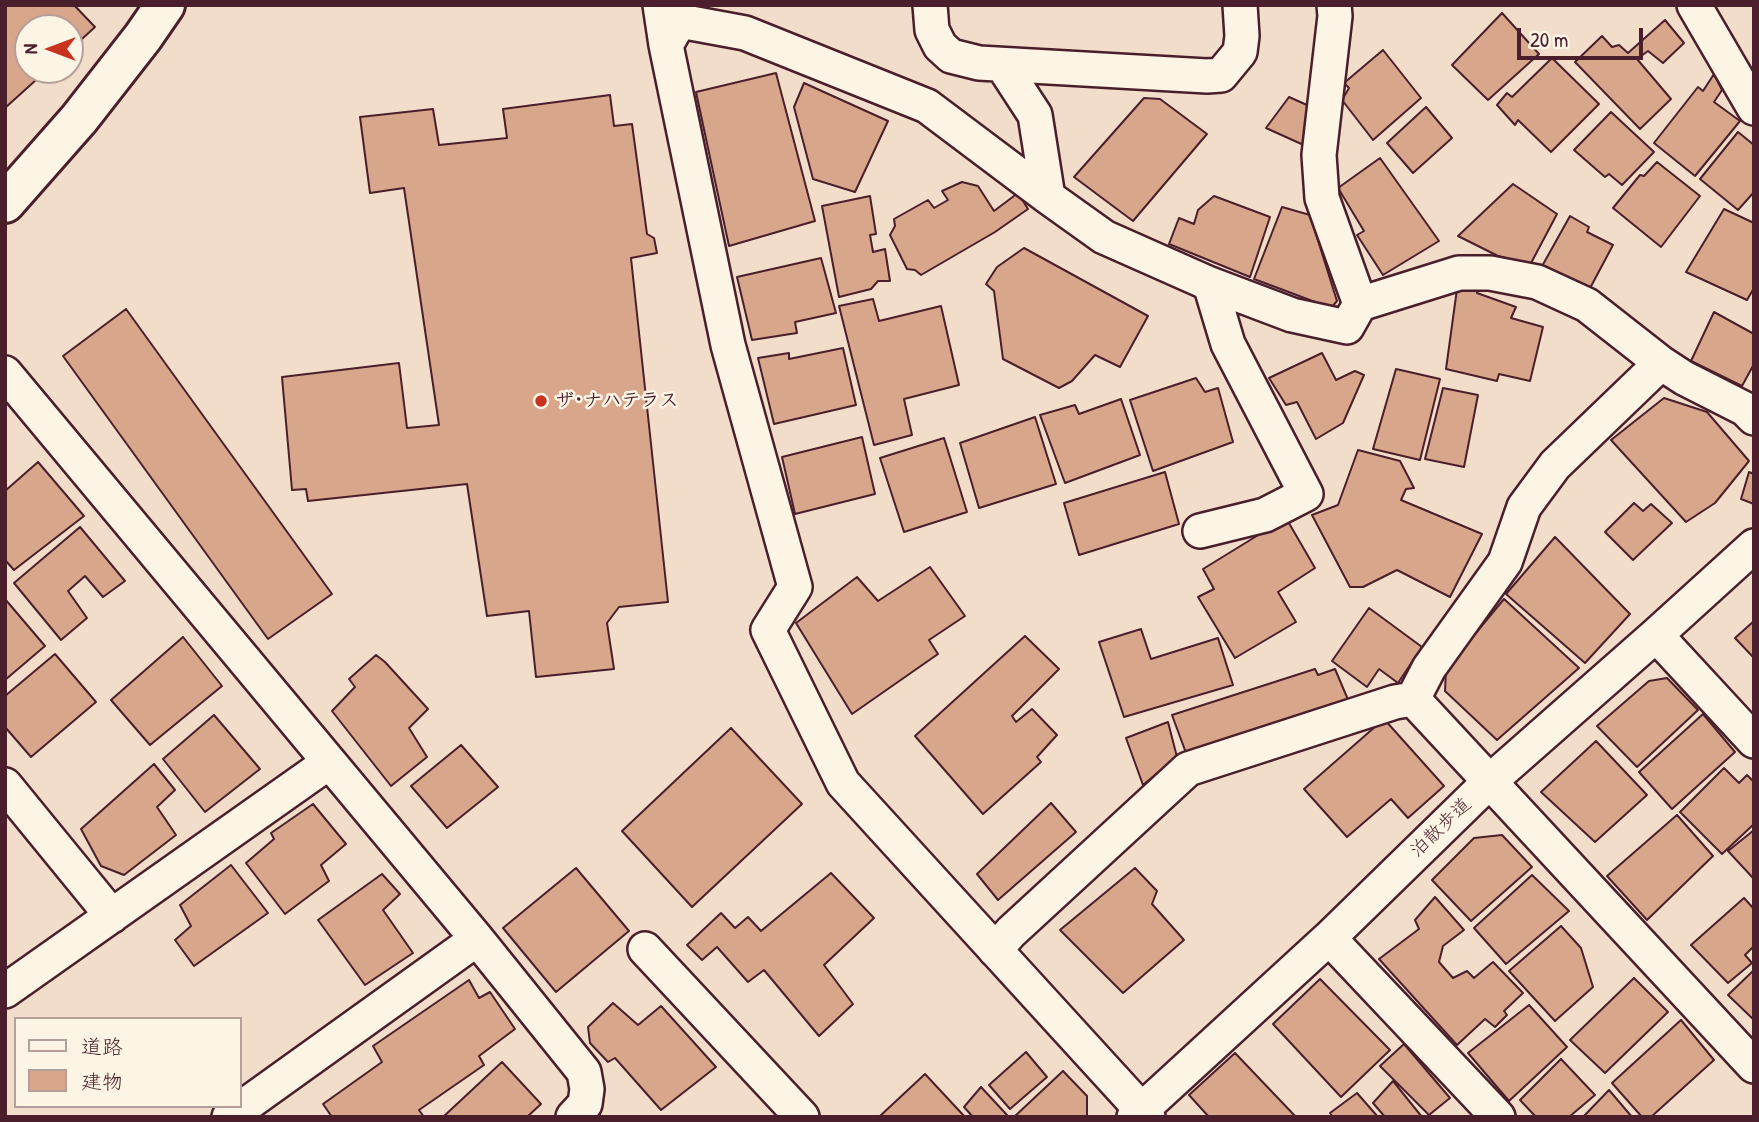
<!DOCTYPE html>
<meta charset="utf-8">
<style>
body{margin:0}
#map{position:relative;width:1759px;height:1122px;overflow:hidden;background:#f1ddca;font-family:"Patrick Hand","Klee One",sans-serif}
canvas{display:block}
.frame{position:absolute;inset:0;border:7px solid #4a1f2b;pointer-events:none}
.legend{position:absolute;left:14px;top:1017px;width:228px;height:91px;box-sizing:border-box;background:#fcf5e5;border:2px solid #b59f9b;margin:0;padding:9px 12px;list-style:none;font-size:21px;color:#4a1f2b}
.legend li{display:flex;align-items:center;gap:14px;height:35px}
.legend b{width:35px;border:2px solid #b59f9b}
.north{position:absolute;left:14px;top:14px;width:70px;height:70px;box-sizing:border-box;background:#fcf5e5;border:2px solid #b59f9b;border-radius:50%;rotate:270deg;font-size:19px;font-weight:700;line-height:28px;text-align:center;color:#4a1f2b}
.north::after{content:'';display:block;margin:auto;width:24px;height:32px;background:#c8321e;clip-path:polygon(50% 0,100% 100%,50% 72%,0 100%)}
.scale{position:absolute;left:1517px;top:28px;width:126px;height:32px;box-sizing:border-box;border:4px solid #4a1f2b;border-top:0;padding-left:9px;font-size:21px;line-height:24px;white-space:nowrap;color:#4a1f2b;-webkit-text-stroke:5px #fcf5e5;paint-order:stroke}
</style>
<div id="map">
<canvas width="1759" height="1122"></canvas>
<div class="frame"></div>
<ul class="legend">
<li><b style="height:9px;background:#fcf5e5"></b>道路</li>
<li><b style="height:19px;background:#d8a68b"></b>建物</li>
</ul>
<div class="north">N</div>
<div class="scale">20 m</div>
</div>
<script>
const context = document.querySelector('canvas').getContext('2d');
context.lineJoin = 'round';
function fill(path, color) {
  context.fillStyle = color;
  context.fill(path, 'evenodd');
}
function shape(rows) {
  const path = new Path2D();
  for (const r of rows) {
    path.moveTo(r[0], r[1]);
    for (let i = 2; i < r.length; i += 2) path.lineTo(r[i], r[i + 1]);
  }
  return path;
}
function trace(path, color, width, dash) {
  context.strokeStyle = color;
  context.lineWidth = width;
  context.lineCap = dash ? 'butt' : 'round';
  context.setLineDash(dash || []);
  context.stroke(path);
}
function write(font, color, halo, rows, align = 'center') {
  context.font = font + ' "Patrick Hand","Klee One",sans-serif';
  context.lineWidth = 5;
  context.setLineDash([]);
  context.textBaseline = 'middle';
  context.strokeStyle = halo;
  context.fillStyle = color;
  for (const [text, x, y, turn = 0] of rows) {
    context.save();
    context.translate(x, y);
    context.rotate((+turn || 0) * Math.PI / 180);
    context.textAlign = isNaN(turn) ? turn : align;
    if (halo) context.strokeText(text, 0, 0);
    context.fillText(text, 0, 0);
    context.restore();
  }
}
const building = shape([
 [5,5,74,5,95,27,70,50,70,28,28,28,28,70,47,70,5,108,5,5],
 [1502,13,1539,54,1488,100,1452,65,1502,13],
 [1665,20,1684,43,1663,63,1648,51,1637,59,1671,99,1640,129,1575,62,1602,36,1612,47,1619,45,1628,53,1665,20],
 [1383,50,1421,98,1373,140,1342,100,1349,88,1344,83,1383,50],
 [1552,58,1599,104,1551,152,1518,120,1515,125,1497,105,1507,93,1512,97,1552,58],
 [776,73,815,221,729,246,696,92,776,73],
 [1714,74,1722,90,1714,102,1740,121,1695,176,1654,143,1698,87,1703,91,1714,74],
 [804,83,888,121,855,192,813,179,794,107,804,83],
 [610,95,614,126,632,124,647,234,654,238,657,253,631,258,668,602,619,607,607,623,614,669,536,677,529,611,487,616,467,484,308,501,306,489,292,490,282,377,399,363,407,428,439,425,404,188,370,193,360,117,433,109,439,145,507,138,503,109,610,95],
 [1289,97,1316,109,1308,147,1266,128,1289,97],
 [1144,98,1160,99,1207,134,1133,221,1074,177,1144,98],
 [1426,107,1452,138,1413,173,1387,143,1426,107],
 [1611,112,1654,152,1622,185,1609,174,1605,177,1574,150,1611,112],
 [1738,132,1754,145,1754,192,1738,210,1700,179,1738,132],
 [1380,158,1439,241,1383,275,1357,235,1364,231,1338,188,1380,158],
 [1657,162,1700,196,1661,247,1613,208,1640,175,1644,176,1657,162],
 [962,182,978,186,994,211,1018,193,1028,209,995,232,921,275,915,270,907,269,890,235,895,226,894,219,928,200,934,208,948,200,942,191,962,182],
 [1513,184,1557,214,1530,265,1498,256,1458,236,1513,184],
 [870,196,876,234,870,235,873,252,885,249,890,281,878,281,871,289,839,297,822,206,870,196],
 [1214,196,1270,217,1250,277,1169,244,1179,218,1194,224,1198,210,1214,196],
 [1282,207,1310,215,1337,301,1331,308,1254,279,1282,207],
 [1724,209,1754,223,1754,288,1747,300,1686,272,1724,209],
 [1570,216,1589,227,1587,232,1613,245,1588,292,1541,268,1570,216],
 [1024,248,1148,316,1120,367,1095,355,1072,381,1059,388,1003,359,994,291,986,284,997,267,1024,248],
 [821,258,836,313,795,322,797,333,752,340,737,277,821,258],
 [1478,281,1477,293,1516,307,1511,318,1543,327,1530,381,1499,374,1497,381,1446,369,1457,289,1478,281],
 [873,299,879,321,941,306,959,385,904,399,912,435,874,445,839,306,873,299],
 [126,309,332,594,268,639,63,356,126,309],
 [1714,312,1754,334,1754,364,1742,386,1691,361,1714,312],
 [843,348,856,405,774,424,758,358,789,353,789,359,843,348],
 [1322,353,1336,380,1355,371,1364,375,1343,423,1316,439,1297,402,1286,405,1269,378,1322,353],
 [1396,369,1440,379,1420,460,1373,449,1396,369],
 [1196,378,1205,392,1218,388,1233,442,1153,471,1130,400,1196,378],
 [1443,388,1478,395,1464,467,1425,459,1443,388],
 [1664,398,1707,412,1749,461,1715,503,1686,522,1611,440,1664,398],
 [1121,399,1140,455,1065,483,1040,415,1075,405,1079,414,1121,399],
 [1035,417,1056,484,979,508,960,443,1035,417],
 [862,437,875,494,795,514,782,457,862,437],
 [944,438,967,512,904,532,880,458,944,438],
 [1358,450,1400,461,1414,488,1406,489,1401,500,1482,534,1450,597,1397,570,1363,587,1350,587,1312,515,1338,505,1358,450],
 [38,462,84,516,14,570,5,560,5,491,38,462],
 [1165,472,1179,524,1079,555,1064,503,1165,472],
 [1749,472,1754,474,1754,504,1741,499,1749,472],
 [1634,503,1643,511,1651,504,1672,523,1633,560,1605,532,1634,503],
 [1286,518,1315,568,1278,592,1296,622,1235,658,1198,597,1214,589,1203,569,1286,518],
 [80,527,125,581,103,597,85,576,68,591,87,618,61,640,14,583,80,527],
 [1555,537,1630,614,1585,663,1506,594,1555,537],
 [930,567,965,616,929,640,938,654,852,714,796,623,857,577,878,601,930,567],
 [5,599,45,646,5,680,5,599],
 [1504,599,1579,668,1497,740,1445,691,1446,669,1504,599],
 [1369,608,1422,647,1398,683,1379,669,1367,687,1332,661,1369,608],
 [1754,621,1754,658,1735,638,1754,621],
 [1141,629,1151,659,1218,638,1233,685,1124,717,1099,642,1141,629],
 [1025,636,1059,669,1012,716,1016,722,1032,709,1057,735,1037,757,1041,762,983,814,915,736,1025,636],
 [183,637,222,686,150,745,111,700,183,637],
 [55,654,96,702,31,757,5,727,5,696,55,654],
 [376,655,385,662,428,709,409,728,427,757,391,786,332,711,355,687,349,679,376,655],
 [1315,669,1318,675,1335,669,1349,702,1186,753,1172,715,1315,669],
 [1667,678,1698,710,1637,767,1597,726,1649,681,1667,678],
 [1703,714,1735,752,1672,809,1639,772,1703,714],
 [214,715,260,769,205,812,163,759,214,715],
 [1384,719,1444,786,1408,818,1391,799,1347,837,1304,789,1384,719],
 [1168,722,1177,757,1143,785,1126,738,1168,722],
 [731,728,802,804,692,907,622,831,731,728],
 [1596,741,1647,795,1595,842,1541,792,1596,741],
 [461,745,498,787,447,828,411,786,461,745],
 [154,764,175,790,157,807,176,835,124,875,101,866,81,829,154,764],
 [1724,768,1739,783,1747,775,1754,782,1754,824,1722,854,1680,812,1724,768],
 [1051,803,1076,832,998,900,977,874,1051,803],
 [313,804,346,844,321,865,329,881,285,914,246,863,274,839,271,833,313,804],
 [1677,815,1713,856,1647,920,1607,876,1677,815],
 [1754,830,1754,877,1753,878,1728,851,1754,830],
 [1502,835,1532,867,1471,921,1432,880,1474,838,1502,835],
 [231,865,268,913,194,966,175,940,191,926,180,905,231,865],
 [576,868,629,931,556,992,503,928,576,868],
 [1135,868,1157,891,1152,904,1184,940,1123,993,1060,930,1135,868],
 [831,873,874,918,824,965,853,1004,819,1036,764,970,748,982,717,947,702,960,687,945,721,913,735,928,748,917,761,931,831,873],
 [382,874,400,894,383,910,413,953,365,985,318,920,382,874],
 [1532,875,1569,911,1506,964,1474,928,1532,875],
 [1435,897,1464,930,1443,946,1439,962,1453,978,1467,971,1474,978,1493,962,1523,993,1504,1011,1507,1015,1495,1027,1485,1019,1457,1045,1379,959,1419,929,1415,920,1435,897],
 [1744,898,1754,909,1754,946,1745,955,1752,963,1728,983,1691,945,1744,898],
 [1561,926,1581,948,1593,987,1555,1021,1509,971,1561,926],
 [1754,970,1754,1020,1728,995,1754,970],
 [1634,978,1668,1012,1605,1073,1570,1040,1634,978],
 [1320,979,1390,1050,1341,1097,1273,1024,1320,979],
 [469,980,479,998,490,992,515,1029,479,1056,484,1065,419,1110,424,1117,332,1117,323,1104,382,1062,373,1046,469,980],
 [613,1003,638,1025,661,1006,716,1067,661,1110,615,1058,608,1062,590,1043,588,1027,613,1003],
 [1529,1005,1567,1047,1509,1101,1468,1053,1529,1005],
 [1681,1020,1714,1060,1651,1117,1642,1117,1612,1083,1681,1020],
 [1404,1044,1450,1098,1429,1115,1380,1066,1404,1044],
 [1026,1052,1047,1077,1010,1109,989,1085,1026,1052],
 [1235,1053,1296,1117,1209,1117,1189,1095,1235,1053],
 [1561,1059,1595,1095,1569,1117,1536,1117,1520,1100,1561,1059],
 [502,1062,541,1104,527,1117,443,1117,502,1062],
 [1063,1071,1087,1096,1087,1117,1014,1117,1063,1071],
 [925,1074,965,1117,881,1117,880,1116,925,1074],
 [1393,1081,1422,1117,1385,1117,1373,1103,1393,1081],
 [981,1087,1007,1115,1005,1117,973,1117,964,1107,981,1087],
 [1609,1090,1632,1117,1583,1117,1609,1090],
 [1357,1093,1378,1117,1333,1117,1330,1113,1357,1093]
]);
const minor = shape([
 [660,5,666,45,728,345,795,587,768,630,843,783,1148,1117],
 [930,5,932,30,940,46,951,56,979,63,1207,76,1221,75,1240,52,1242,36,1240,5],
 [1334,5,1335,16,1319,155,1322,198,1360,304],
 [1694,5,1754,108],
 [666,45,680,21,745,33,927,106,1048,197],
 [1003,66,1035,115,1048,197,1104,237,1210,284,1292,315,1347,327,1360,304,1459,273,1490,273,1537,282,1587,305,1661,363,1684,378,1745,409,1754,418],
 [1661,363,1555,465,1524,507,1505,562,1429,668,1413,699,1754,1066],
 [5,373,477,939,584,1072,587,1089,585,1104,573,1117],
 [1200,531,1265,515,1306,494,1228,344,1210,284],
 [1656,635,1754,741],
 [5,785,112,916],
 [1329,938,1498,1117],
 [645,949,802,1117],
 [995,950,1011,932,1188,769,1395,702,1413,699],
 [5,991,328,763],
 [229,1117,477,939],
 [1134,1117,1329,938,1489,782,1656,635,1754,546]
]);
const tertiary = shape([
 [5,203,79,119,143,37,165,5]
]);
const markers = [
 [541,401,7,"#c8321e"]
];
const poiNames = [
 ["ザ･ナハテラス",555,401]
];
const streetNames = [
 ["泊散歩道",1441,828,-44]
];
fill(building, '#d8a68b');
trace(building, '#4a1f2b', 2);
trace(minor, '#4a1f2b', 38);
trace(tertiary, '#4a1f2b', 44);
trace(minor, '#fcf5e5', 33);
trace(tertiary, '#fcf5e5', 38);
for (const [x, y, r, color] of markers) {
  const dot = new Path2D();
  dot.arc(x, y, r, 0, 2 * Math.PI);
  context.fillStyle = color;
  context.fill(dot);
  trace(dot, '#fcf5e5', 2.5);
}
write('bold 19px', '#4a1f2b', '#fcf5e5', poiNames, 'left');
write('19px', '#4a1f2b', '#fcf5e5', streetNames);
</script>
